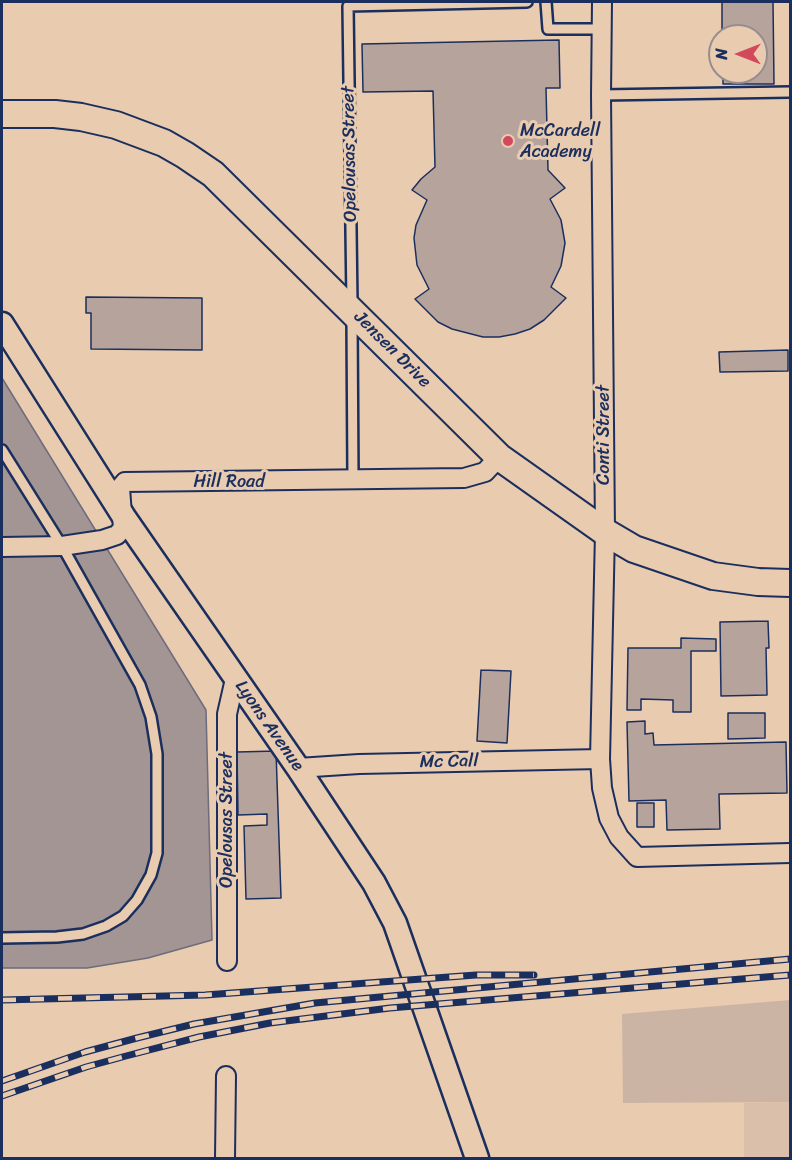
<!DOCTYPE html>
<style>
body{margin:0}
#map{position:relative;width:792px;height:1160px;overflow:hidden;background:#e9cbb0;font-family:Sriracha,sans-serif}
canvas{display:block}
.frame{position:absolute;inset:0;border:3px solid #1b2f5e;pointer-events:none}
.north{position:absolute;left:708px;top:24px;width:60px;height:60px;box-sizing:border-box;background:#e9cbb0;border:2px solid #978d8f;border-radius:50%;rotate:270deg;font-size:16px;font-weight:700;line-height:24px;text-align:center;color:#1b2f5e}
.north::after{content:'';display:block;margin:auto;width:21px;height:27px;background:#d1495b;clip-path:polygon(50% 0,100% 100%,50% 72%,0 100%)}
</style>
<div id="map">
<canvas width="792" height="1160"></canvas>
<div class="frame"></div>
<div class="north">N</div>
</div>
<script>
const context = document.querySelector('canvas').getContext('2d');
context.lineJoin = 'round';
function fill(path, color) {
  context.fillStyle = color;
  context.fill(path, 'evenodd');
}
function shape(rows) {
  const path = new Path2D();
  for (const r of rows) {
    path.moveTo(r[0], r[1]);
    for (let i = 2; i < r.length; i += 2) path.lineTo(r[i], r[i + 1]);
  }
  return path;
}
function trace(path, color, width, dash) {
  context.strokeStyle = color;
  context.lineWidth = width;
  context.lineCap = dash ? 'butt' : 'round';
  context.setLineDash(dash || []);
  context.stroke(path);
}
function write(font, color, halo, rows, align = 'center') {
  context.font = font + ' Sriracha,sans-serif';
  context.lineWidth = 6;
  context.setLineDash([]);
  context.textBaseline = 'middle';
  context.strokeStyle = halo;
  context.fillStyle = color;
  for (const [text, x, y, turn = 0] of rows) {
    context.save();
    context.translate(x, y);
    context.rotate((+turn || 0) * Math.PI / 180);
    context.textAlign = isNaN(turn) ? turn : align;
    if (halo) context.strokeText(text, 0, 0);
    context.fillText(text, 0, 0);
    context.restore();
  }
}
const built = shape([
 [790,1102,790,1158,744,1158,744,1103]
]);
const green = shape([
 [790,1000,790,1102,623,1103,622,1014]
]);
const water = shape([
 [2,378,206,710,212,940,148,958,87,968,2,968,2,378]
]);
const building = shape([
 [722,2,773,2,774,84,723,84,723,72,756,72,756,36,722,36,722,2],
 [559,40,560,88,546,88,548,170,565,188,550,199,561,220,565,243,561,266,551,287,566,298,544,320,530,329,515,334,499,337,483,337,452,329,438,322,415,299,429,289,417,265,414,238,416,225,427,200,412,190,421,179,435,167,433,91,363,92,362,44,559,40],
 [86,297,202,298,202,350,91,349,91,313,86,313,86,297],
 [788,350,788,371,720,372,719,352,788,350],
 [768,621,769,648,766,648,767,695,721,696,720,622,768,621],
 [681,638,716,639,716,651,691,651,691,712,673,712,673,700,641,699,641,710,627,710,628,648,681,648,681,638],
 [481,670,511,671,507,743,477,741,481,670],
 [728,713,765,713,765,738,728,739,728,713],
 [645,721,645,734,653,733,654,745,786,742,787,793,719,794,720,829,667,830,666,800,629,801,627,722,645,721],
 [276,751,281,898,246,899,244,826,267,825,267,814,238,815,237,752,276,751],
 [637,803,654,803,654,827,637,827,637,803]
]);
const service = shape([
 [546,2,548,29,602,29],
 [601,95,790,92],
 [352,304,348,6,527,2],
 [352,318,353,481],
 [2,450,62,546,140,685,151,717,157,754,157,853,151,875,137,900,123,916,106,926,83,934,57,937,2,938]
]);
const minor = shape([
 [602,2,601,95,605,532,600,759,602,788,609,818,619,837,637,857,790,853],
 [2,547,62,546,102,540,117,535,123,528,120,488,125,482,464,478,485,472,499,457],
 [298,768,359,764,600,759],
 [227,961,227,714,235,679],
 [225,1158,226,1076]
]);
const tertiary = shape([
 [2,324,124,517,298,768,374,883,395,923,477,1158]
]);
const secondary = shape([
 [2,114,55,114,81,117,116,125,164,143,185,155,213,174,499,457,605,532,634,549,713,576,758,582,790,583]
]);
const rail = shape([
 [2,1000,205,995,476,975,534,975],
 [2,1081,85,1052,137,1038,194,1024,315,1003,790,959],
 [2,1096,86,1067,126,1056,199,1037,270,1023,390,1008,790,975]
]);
const markers = [
 [508,141,6,"#d1495b"]
];
const poiNames = [
 ["McCardell",520,131],
 ["Academy",520,152]
];
const streetNames = [
 ["Opelousas Street",350,154,-91],
 ["Jensen Drive",392,350,45],
 ["Conti Street",604,435,-90],
 ["Hill Road",229,482],
 ["Lyons Avenue",269,726,55],
 ["Mc Call",449,762,-1],
 ["Opelousas Street",227,820,-90]
];
fill(built, '#dabfaa');
fill(green, '#cbb4a4');
fill(water, '#a29594');
trace(water, '#6c6c7e', 1.5);
fill(building, '#b6a49c');
trace(building, '#1b2f5e', 1.5);
trace(service, '#1b2f5e', 14);
trace(minor, '#1b2f5e', 22);
trace(tertiary, '#1b2f5e', 27);
trace(secondary, '#1b2f5e', 30);
trace(service, '#e9cbb0', 9);
trace(minor, '#e9cbb0', 18);
trace(tertiary, '#e9cbb0', 22);
trace(secondary, '#e9cbb0', 26);
trace(rail, '#1b2f5e', 7);
trace(rail, '#e9cbb0', 4.5, [14]);
for (const [x, y, r, color] of markers) {
  const dot = new Path2D();
  dot.arc(x, y, r, 0, 2 * Math.PI);
  context.fillStyle = color;
  context.fill(dot);
  trace(dot, '#e9cbb0', 2);
}
write('18px', '#1b2f5e', '#e9cbb0', poiNames, 'left');
write('18px', '#1b2f5e', '#e9cbb0', streetNames);
</script>
